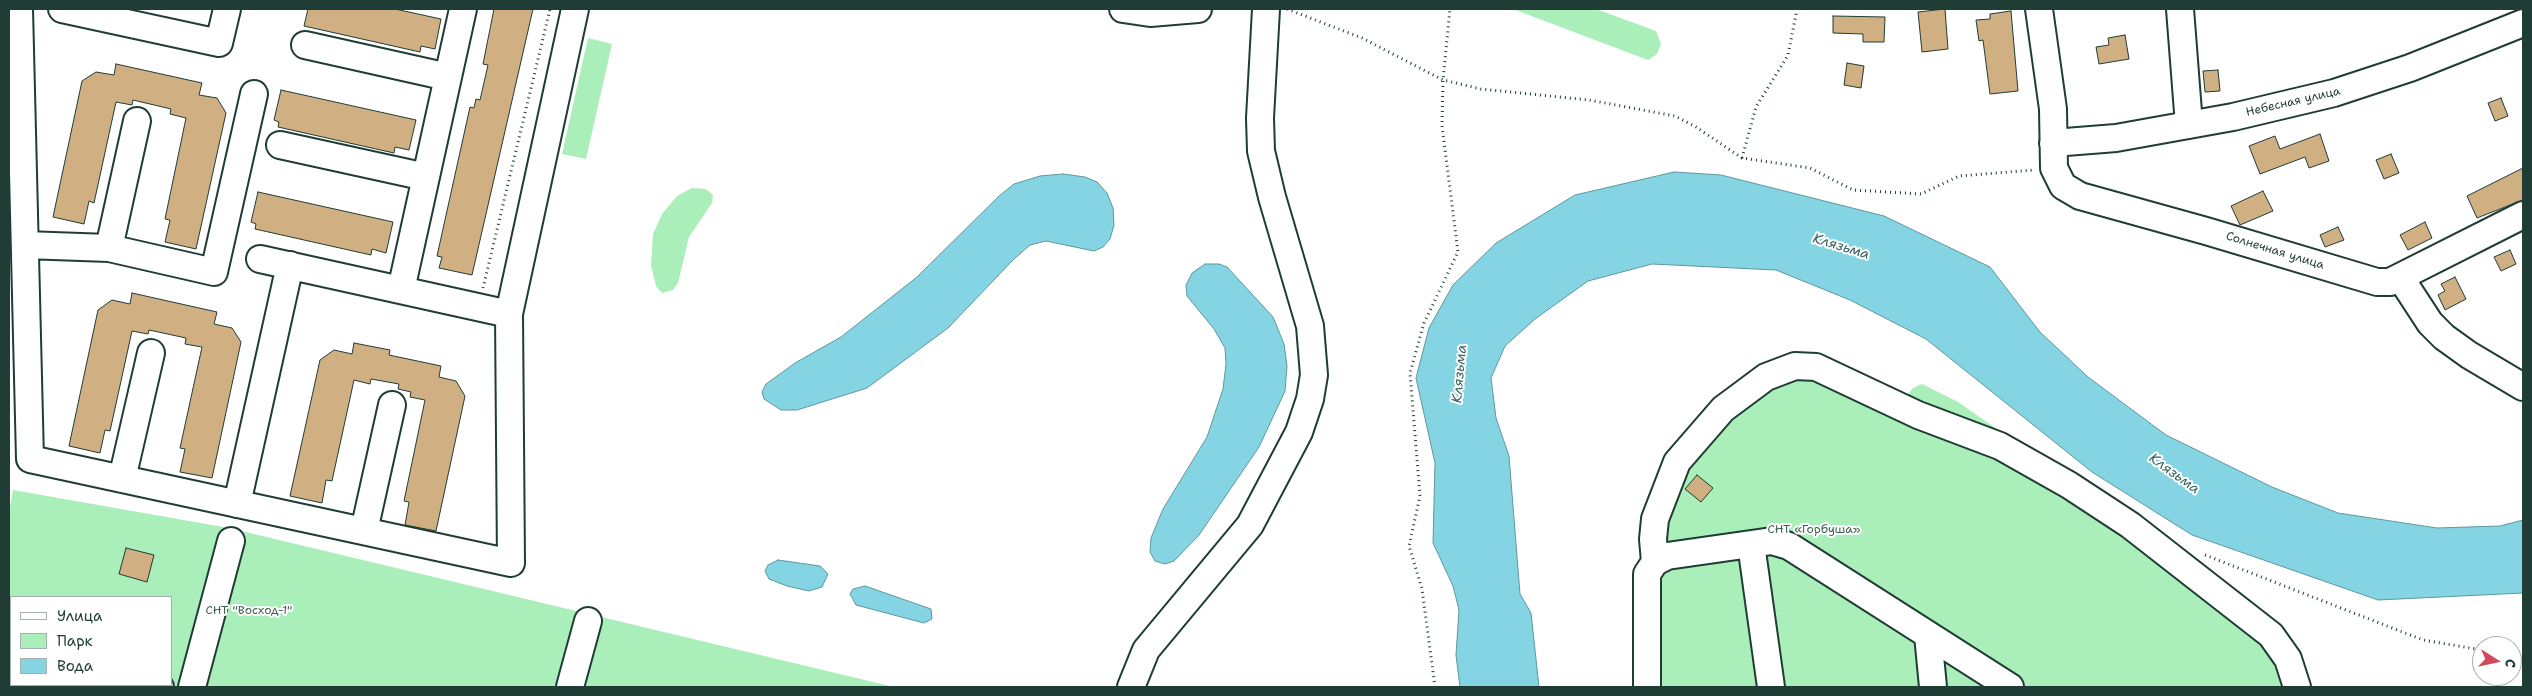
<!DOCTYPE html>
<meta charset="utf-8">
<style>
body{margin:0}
#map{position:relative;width:2532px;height:696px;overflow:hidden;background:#fff;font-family:"Shantell Sans",sans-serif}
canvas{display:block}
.frame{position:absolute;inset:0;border:10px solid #1f3d34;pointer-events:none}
.legend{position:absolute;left:10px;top:596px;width:162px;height:90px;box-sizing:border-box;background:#fff;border:1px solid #a5b1ae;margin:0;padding:6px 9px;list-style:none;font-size:15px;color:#1f3d34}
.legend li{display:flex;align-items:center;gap:10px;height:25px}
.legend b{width:25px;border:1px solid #a5b1ae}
.north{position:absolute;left:2472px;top:636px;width:50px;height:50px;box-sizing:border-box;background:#fff;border:1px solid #a5b1ae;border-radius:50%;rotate:100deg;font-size:14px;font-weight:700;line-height:20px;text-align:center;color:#1f3d34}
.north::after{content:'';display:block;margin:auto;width:18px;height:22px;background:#d1495b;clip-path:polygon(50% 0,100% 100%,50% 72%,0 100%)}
</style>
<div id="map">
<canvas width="2532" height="696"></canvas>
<div class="frame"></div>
<ul class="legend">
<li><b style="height:6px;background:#fff"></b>Улица</li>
<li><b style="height:14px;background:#aaeeb9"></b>Парк</li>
<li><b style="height:14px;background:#85d4e3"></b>Вода</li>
</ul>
<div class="north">С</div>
</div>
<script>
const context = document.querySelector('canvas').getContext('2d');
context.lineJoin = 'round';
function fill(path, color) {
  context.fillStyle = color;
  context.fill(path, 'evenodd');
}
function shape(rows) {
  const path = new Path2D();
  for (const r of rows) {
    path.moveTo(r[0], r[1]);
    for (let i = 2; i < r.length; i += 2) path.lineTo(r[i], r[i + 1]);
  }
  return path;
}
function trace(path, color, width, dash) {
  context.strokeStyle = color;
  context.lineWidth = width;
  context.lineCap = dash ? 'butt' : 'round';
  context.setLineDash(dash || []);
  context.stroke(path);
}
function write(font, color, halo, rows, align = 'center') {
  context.font = font + ' "Shantell Sans",sans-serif';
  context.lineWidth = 4;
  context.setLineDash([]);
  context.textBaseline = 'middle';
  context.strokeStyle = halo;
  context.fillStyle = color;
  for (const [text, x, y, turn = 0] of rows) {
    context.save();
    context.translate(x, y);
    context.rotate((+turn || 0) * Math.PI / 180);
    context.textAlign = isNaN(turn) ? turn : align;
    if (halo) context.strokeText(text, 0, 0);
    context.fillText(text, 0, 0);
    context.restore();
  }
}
const green = shape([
 [1513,9,1596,9,1656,31,1661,44,1657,54,1648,60],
 [588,38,612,44,586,159,562,154],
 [692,188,706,189,713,195,712,203,689,237,678,283,673,290,662,293,656,286,651,265,653,234,662,214,677,196],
 [1784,360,1905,398,1913,388,1922,384,1958,402,2173,551,2304,687,1637,687,1654,491],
 [13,490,229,528,894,687,9,687,9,512],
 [11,597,171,597,171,685,11,685]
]);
const water = shape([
 [1674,172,1721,175,1884,216,1990,267,2040,332,2088,377,2166,435,2272,487,2338,513,2437,528,2500,526,2523,520,2523,593,2378,600,2192,535,2092,472,1926,339,1850,300,1776,270,1652,264,1588,281,1535,319,1505,346,1491,378,1496,418,1509,456,1520,594,1531,613,1539,687,1460,687,1456,655,1459,610,1453,586,1433,543,1435,463,1416,378,1429,328,1453,285,1496,243,1575,195,1674,172],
 [1063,174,1085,177,1097,182,1107,193,1113,208,1114,225,1110,239,1103,247,1094,251,1046,241,1030,245,1013,260,948,328,867,388,797,410,781,410,764,399,762,392,766,384,795,363,841,337,917,277,999,196,1014,184,1040,176,1063,174],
 [1205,264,1219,264,1227,267,1273,317,1284,344,1287,366,1285,391,1259,447,1199,535,1174,561,1165,564,1155,561,1150,552,1151,538,1163,509,1207,437,1223,389,1226,364,1225,348,1214,329,1187,296,1186,285,1192,273,1205,264],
 [778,560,820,566,828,574,822,587,809,591,787,586,769,579,765,571,768,565,778,560],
 [865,586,931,609,932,619,924,623,856,605,850,594,853,589,865,586]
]);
const building = shape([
 [308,9,395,9,441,19,435,49,421,46,420,52,304,26,308,9],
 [494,9,533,9,472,275,439,268,442,257,437,256,470,107,474,108,476,99,480,100,488,65,483,64,494,9],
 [1945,9,1948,49,1922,52,1918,12,1945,9],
 [2011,11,2018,91,1990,94,1983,40,1979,41,1976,20,1990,19,1990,14,2011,11],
 [1833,16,1885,17,1884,42,1863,42,1863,34,1833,33,1833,16],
 [2125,35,2129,59,2099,64,2096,47,2109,45,2108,38,2125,35],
 [1847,63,1864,66,1861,88,1844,85,1847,63],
 [116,64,202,83,199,95,217,98,226,113,196,249,165,242,170,220,165,219,186,118,170,114,171,109,133,100,132,105,116,102,94,203,89,201,84,224,53,217,82,81,96,72,114,75,116,64],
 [2218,70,2220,91,2205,92,2203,71,2218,70],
 [281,90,416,120,409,150,395,147,394,153,278,127,279,122,274,120,281,90],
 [2501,98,2508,116,2495,121,2488,103,2501,98],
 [2320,134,2329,161,2309,168,2305,157,2260,174,2249,146,2275,136,2280,149,2320,134],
 [2391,154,2399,173,2384,179,2376,160,2391,154],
 [2523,168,2523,200,2477,218,2467,196,2523,168],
 [2263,191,2273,211,2240,225,2231,206,2263,191],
 [258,192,393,222,386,253,372,249,371,255,255,229,256,224,251,222,258,192],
 [2425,222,2432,238,2408,250,2400,235,2425,222],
 [2338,227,2344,240,2325,247,2320,235,2338,227],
 [2510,250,2516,264,2501,271,2494,257,2510,250],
 [2455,277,2466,299,2445,310,2438,295,2445,291,2441,284,2455,277],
 [132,293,217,312,214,324,232,328,241,342,212,478,180,472,185,449,180,448,202,347,185,344,186,338,149,330,148,334,132,331,110,431,105,430,100,453,69,446,98,310,112,300,130,304,132,293],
 [354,343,390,350,389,355,441,366,439,377,456,381,465,396,436,531,405,525,409,502,404,501,425,400,410,397,411,392,398,389,399,384,371,379,370,384,354,380,332,481,326,480,322,503,290,496,320,360,334,350,352,354,354,343],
 [1697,475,1713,488,1701,502,1685,489,1697,475],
 [126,548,154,555,147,582,119,574,126,548]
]);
const path = shape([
 [1287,9,1362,38,1443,80,1481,89,1589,100,1675,116,1696,127,1742,158,1810,168,1853,190,1921,194,1959,176,2034,170],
 [1742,158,1756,107,1788,55,1797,9],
 [483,288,550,9],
 [2205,555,2423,640,2482,650],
 [2512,655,2523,657],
 [1435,687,1422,589,1409,546,1420,496,1410,373,1424,323,1458,252,1442,126,1443,80,1450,9]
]);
const minor = shape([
 [19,9,30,459,511,563,509,314,575,9],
 [62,9,219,43,227,9],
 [1123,9,1150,13,1198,9],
 [2039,9,2053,109,2054,168,2063,186,2080,196,2206,231,2377,282,2390,282,2400,277,2523,215],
 [2180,9,2189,125],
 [305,45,448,77],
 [2053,143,2116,138,2233,117,2334,93,2410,68,2523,23],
 [280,145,426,177],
 [25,245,109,248,214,272,254,94],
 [109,248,137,121],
 [260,259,509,314],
 [2400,277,2430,323,2444,337,2469,355,2523,387],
 [401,290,463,9],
 [122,479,151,353],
 [237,504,290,265],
 [364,531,392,405],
 [1751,544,1771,687],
 [1655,562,1653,539,1655,519,1677,462,1723,409,1766,377,1795,366,1816,367,1918,415,2000,446,2069,485,2130,525,2271,635,2288,659,2297,687],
 [1928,635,1933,687],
 [151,685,160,687],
 [192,687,231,541],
 [570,687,588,621],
 [1131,687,1146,650,1250,525,1299,432,1310,399,1314,375,1310,326,1272,197,1261,151,1260,118,1266,9],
 [1647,687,1647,574,1655,562,1667,556,1772,541,1789,546,2010,687]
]);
const streetNames = [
 ["Небесная улица",2293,102,-13],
 ["Солнечная улица",2275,251,17]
];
const parkNames = [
 ["СНТ «Горбуша»",1814,530],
 ["СНТ \"Восход-1\"",249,611]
];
const waterNames = [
 ["Клязьма",1841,247,17],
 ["Клязьма",1460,374,-85],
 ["Клязьма",2174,474,36]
];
fill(green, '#aaeeb9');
fill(water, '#85d4e3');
trace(water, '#5c989d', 1);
fill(building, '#d0af83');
trace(building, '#1f3d34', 1);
trace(minor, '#1f3d34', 30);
trace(path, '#1f3d34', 3, [1, 4]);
trace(minor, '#fff', 26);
write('12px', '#1f3d34', '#fff', streetNames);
write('12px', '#3b604f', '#fff', parkNames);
write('italic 14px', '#386360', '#fff', waterNames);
</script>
